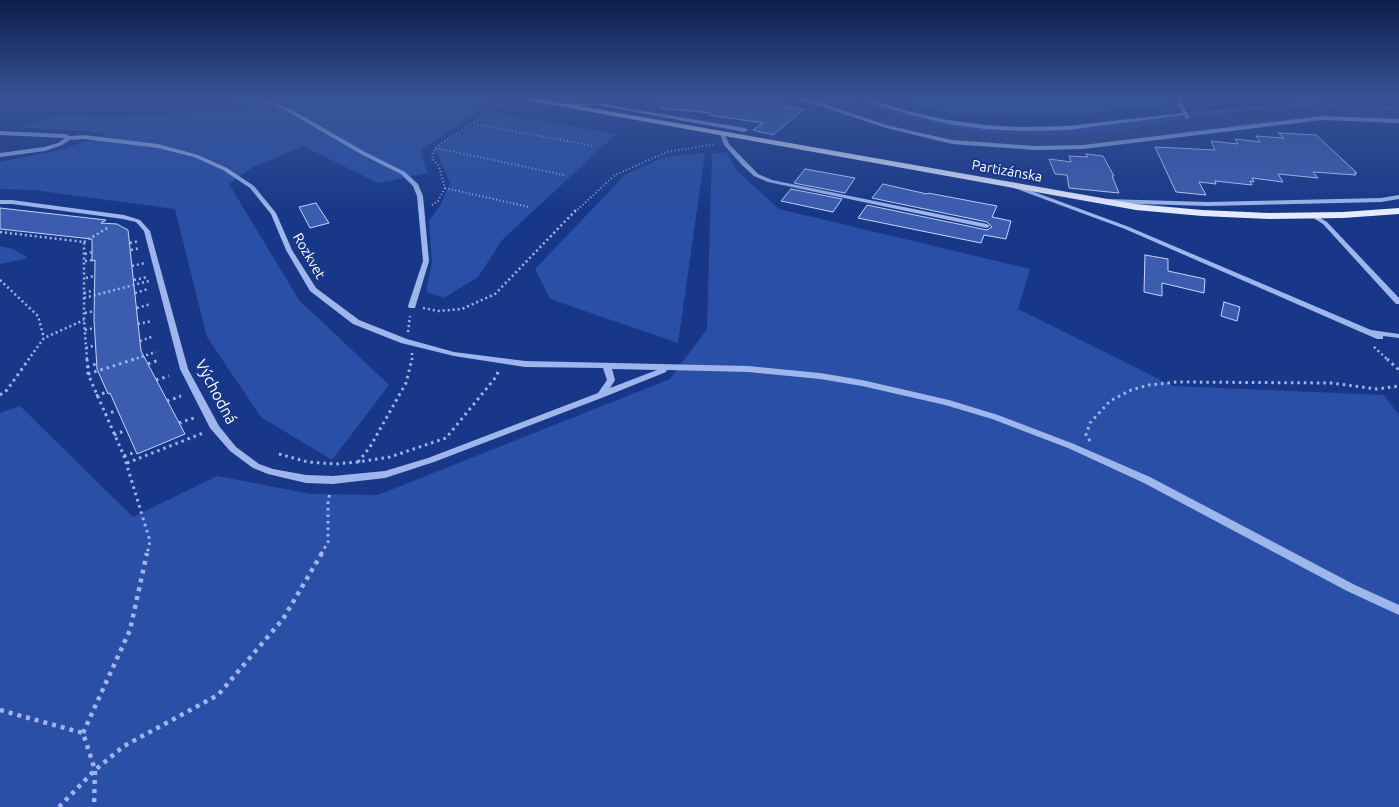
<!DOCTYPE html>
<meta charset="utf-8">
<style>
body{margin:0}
canvas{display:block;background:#183788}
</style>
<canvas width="1399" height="807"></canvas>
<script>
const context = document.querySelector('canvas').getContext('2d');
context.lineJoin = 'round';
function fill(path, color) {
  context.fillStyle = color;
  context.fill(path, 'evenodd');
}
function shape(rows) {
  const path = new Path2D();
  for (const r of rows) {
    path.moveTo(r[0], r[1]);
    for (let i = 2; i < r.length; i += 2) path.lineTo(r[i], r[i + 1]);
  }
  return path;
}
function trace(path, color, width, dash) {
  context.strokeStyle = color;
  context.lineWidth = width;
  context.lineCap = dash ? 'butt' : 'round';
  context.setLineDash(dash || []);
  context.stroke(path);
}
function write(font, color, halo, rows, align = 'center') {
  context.font = font + ' Ubuntu,sans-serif';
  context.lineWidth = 4;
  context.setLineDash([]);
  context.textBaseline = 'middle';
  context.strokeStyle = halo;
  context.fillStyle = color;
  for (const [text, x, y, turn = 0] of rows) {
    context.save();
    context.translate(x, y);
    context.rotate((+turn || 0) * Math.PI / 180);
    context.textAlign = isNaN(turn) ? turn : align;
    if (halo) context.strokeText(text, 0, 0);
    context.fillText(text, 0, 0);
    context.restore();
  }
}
const green = shape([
 [219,98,494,98,421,150,427,173,378,183,303,146,253,167,229,184,299,300,389,385,332,460,261,417,207,337,175,209,34,190,0,189,0,162,64,149,109,133,19,127,56,116,123,117,245,109],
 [801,98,862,98,906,112,985,127,1068,128,1218,110,1305,104,1399,108,1399,121,1334,118,1083,147,1035,148,952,142,888,127],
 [888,98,1166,98,1170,105,1142,106,1070,116,956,114],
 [495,113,616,134,502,240,478,277,444,298,426,292,432,263,429,221,441,204,450,183,435,149],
 [726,152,738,172,779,209,1030,269,1018,309,1173,386,1384,395,1399,415,1399,807,0,807,0,413,20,406,133,517,217,476,311,494,378,495,670,379,707,329,712,154],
 [705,153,678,343,550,299,535,269,625,175,664,157],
 [0,246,13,249,28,258,0,264]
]);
const stream = shape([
 [1177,98,1191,124]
]);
const river = shape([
 [820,98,845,98,883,111,942,126,988,133,1050,136,1123,130,1191,118,1274,108,1342,105,1399,107,1399,119,1342,117,1274,120,1191,130,1123,142,1050,148,988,145,942,138,869,119,823,102,820,98]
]);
const building = shape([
 [661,98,763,98,762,100,787,103,784,107,804,109,773,135,753,130,763,123,709,115,711,113,660,108,661,98],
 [1278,133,1316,135,1357,173,1354,173,1356,175,1313,172,1318,178,1278,174,1283,182,1252,178,1254,182,1250,181,1252,185,1215,181,1216,184,1199,182,1206,195,1176,192,1155,147,1215,150,1211,141,1238,144,1235,139,1260,142,1256,136,1284,138,1278,133],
 [1086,154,1103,156,1114,176,1112,176,1119,193,1069,188,1067,175,1055,174,1049,159,1071,162,1069,156,1088,157,1086,154],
 [805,169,855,178,845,193,794,183,805,169],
 [883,184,927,194,928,193,997,206,992,217,1011,221,1006,239,984,235,981,243,858,218,867,205,987,230,992,227,987,222,872,198,883,184],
 [791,189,842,199,833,212,781,201,791,189],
 [316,203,329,223,310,228,299,207,316,203],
 [0,208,106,220,101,223,117,224,128,230,141,351,185,434,137,454,110,393,108,394,97,369,94,320,95,260,92,261,92,239,0,229,0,208],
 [1145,255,1168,259,1168,271,1205,279,1204,293,1162,283,1162,296,1144,292,1145,255],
 [1224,302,1240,307,1237,321,1221,316,1224,302]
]);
const pathFar3 = shape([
 [1174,98,1178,106],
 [1192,113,1305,104,1399,108],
 [474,124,594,146],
 [436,148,564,175],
 [445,188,529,207],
 [432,205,438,201,445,188,439,166,432,158,435,148,510,98],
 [575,212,615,175,667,152,716,144]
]);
const pathFar2 = shape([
 [0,232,84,242,84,320,87,360],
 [84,242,109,227],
 [130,243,139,241],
 [131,250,140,248],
 [85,254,92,252],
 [85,261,93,260],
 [132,266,145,263],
 [86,278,94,276],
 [0,280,38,316,44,338],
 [134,280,147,277],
 [84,293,95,290],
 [135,293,148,289],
 [84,298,149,281],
 [137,308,151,304],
 [423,308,438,311,462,309,495,294,576,210],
 [85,313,94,311],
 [138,324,152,321],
 [85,330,95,328],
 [408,332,410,316],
 [140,341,154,336],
 [1374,347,1388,360],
 [86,348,96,345],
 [28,360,44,338,84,320],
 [132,360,156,352],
 [412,360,412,353]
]);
const pathFar1 = shape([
 [87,359,88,374,124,456,150,541,147,554],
 [1387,359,1399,370],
 [148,364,159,360],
 [87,367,96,364],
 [88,374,135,359],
 [156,380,169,376],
 [0,395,7,390,29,359],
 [96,396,107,392],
 [167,401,181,396],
 [105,415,117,410],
 [179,423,194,418],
 [114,435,126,430],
 [1090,441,1086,435,1090,423,1110,401,1131,390,1149,385,1177,382,1331,383,1377,389,1399,386],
 [279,454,308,462,335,464,358,462,390,457,446,438,496,377,498,372],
 [124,456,136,452],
 [358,462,370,447,406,383,412,359],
 [127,463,203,433],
 [321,554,328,542,328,503,330,491]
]);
const path = shape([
 [0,710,83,733,95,770,94,807],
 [83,733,130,630,147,553],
 [59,807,95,770,124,746,218,695,283,619,322,553]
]);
const minor = shape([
 [258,98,263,98,292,110,365,152,405,172,418,184,423,196,429,261,415,308,409,308,408,306,423,261,417,196,413,186,401,174,361,154,288,112,258,98],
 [799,98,805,98,890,126,952,140,1035,146,1083,145,1322,116,1399,119,1399,123,1322,120,1083,149,1035,150,952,144,886,128,799,99,799,98],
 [860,98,866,98,908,111,948,120,985,125,1022,127,1068,126,1183,113,1185,114,1183,115,1068,130,1022,131,985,129,948,124,904,113,860,99,860,98],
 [596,103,745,128,748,130,745,132,596,105,566,106,564,105,566,104,596,103],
 [0,131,65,134,70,136,84,135,158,144,198,155,227,168,254,186,276,213,292,250,316,288,359,320,407,339,454,352,525,361,748,366,820,373,862,380,949,400,998,415,1074,444,1150,477,1355,585,1399,605,1399,615,1347,591,1144,483,1068,448,992,419,945,405,862,386,820,379,748,372,667,370,666,372,604,397,434,462,385,478,333,484,306,483,268,474,253,468,230,451,210,428,180,369,144,231,136,222,123,219,12,204,0,204,0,200,12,200,124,215,140,220,150,231,188,369,219,426,236,447,259,464,273,469,306,475,333,476,385,471,428,458,598,393,607,380,603,368,525,367,454,356,401,343,353,324,310,291,286,250,271,214,250,188,223,170,194,157,158,148,84,139,70,140,62,145,45,151,0,157,0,153,44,147,58,143,65,138,0,135,0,131],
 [612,369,657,370,610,388,615,380,612,369],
 [720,133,724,133,729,144,758,174,772,180,987,224,990,226,987,228,768,182,754,176,742,165,724,145,720,133],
 [1014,186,1018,186,1129,227,1371,330,1399,334,1399,338,1383,336,1383,339,1377,339,1125,229,1014,188,1014,186],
 [1399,195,1399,199,1381,202,1208,206,1107,203,1104,201,1107,199,1208,202,1381,198,1399,195],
 [1314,214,1327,222,1399,298,1399,304,1396,304,1323,224,1312,217,1311,216,1314,214]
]);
const major = shape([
 [522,98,534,98,1136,204,1202,210,1269,213,1343,212,1399,208,1399,214,1343,218,1269,219,1202,216,1136,210,525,100,522,98]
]);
const farStreetnames = [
 ["Partizánska",1007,171,10],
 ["Rozkvet",309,256,60]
];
const streetNames = [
 ["Východná",216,392,62]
];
fill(green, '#2a4fa6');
trace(stream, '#91aef0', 4);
fill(river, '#2b427f');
fill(building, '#3c5daf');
trace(building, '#c5d4fa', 1);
trace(pathFar3, '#9fb6ed', 2, [1, 2.5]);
trace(pathFar2, '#9fb6ed', 2.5, [2, 3]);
trace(pathFar1, '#9fb6ed', 3, [2.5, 4]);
trace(path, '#9fb6ed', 4.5, [4, 5]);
fill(minor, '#9fb6ed');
fill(major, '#e5ebff');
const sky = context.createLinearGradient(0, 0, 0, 211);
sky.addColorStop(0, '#0d1e4b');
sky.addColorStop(0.46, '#375396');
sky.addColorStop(1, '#37539600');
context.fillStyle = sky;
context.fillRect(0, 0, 1399, 211);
write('14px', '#fff', '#183788', farStreetnames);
write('16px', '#fff', '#183788', streetNames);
</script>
